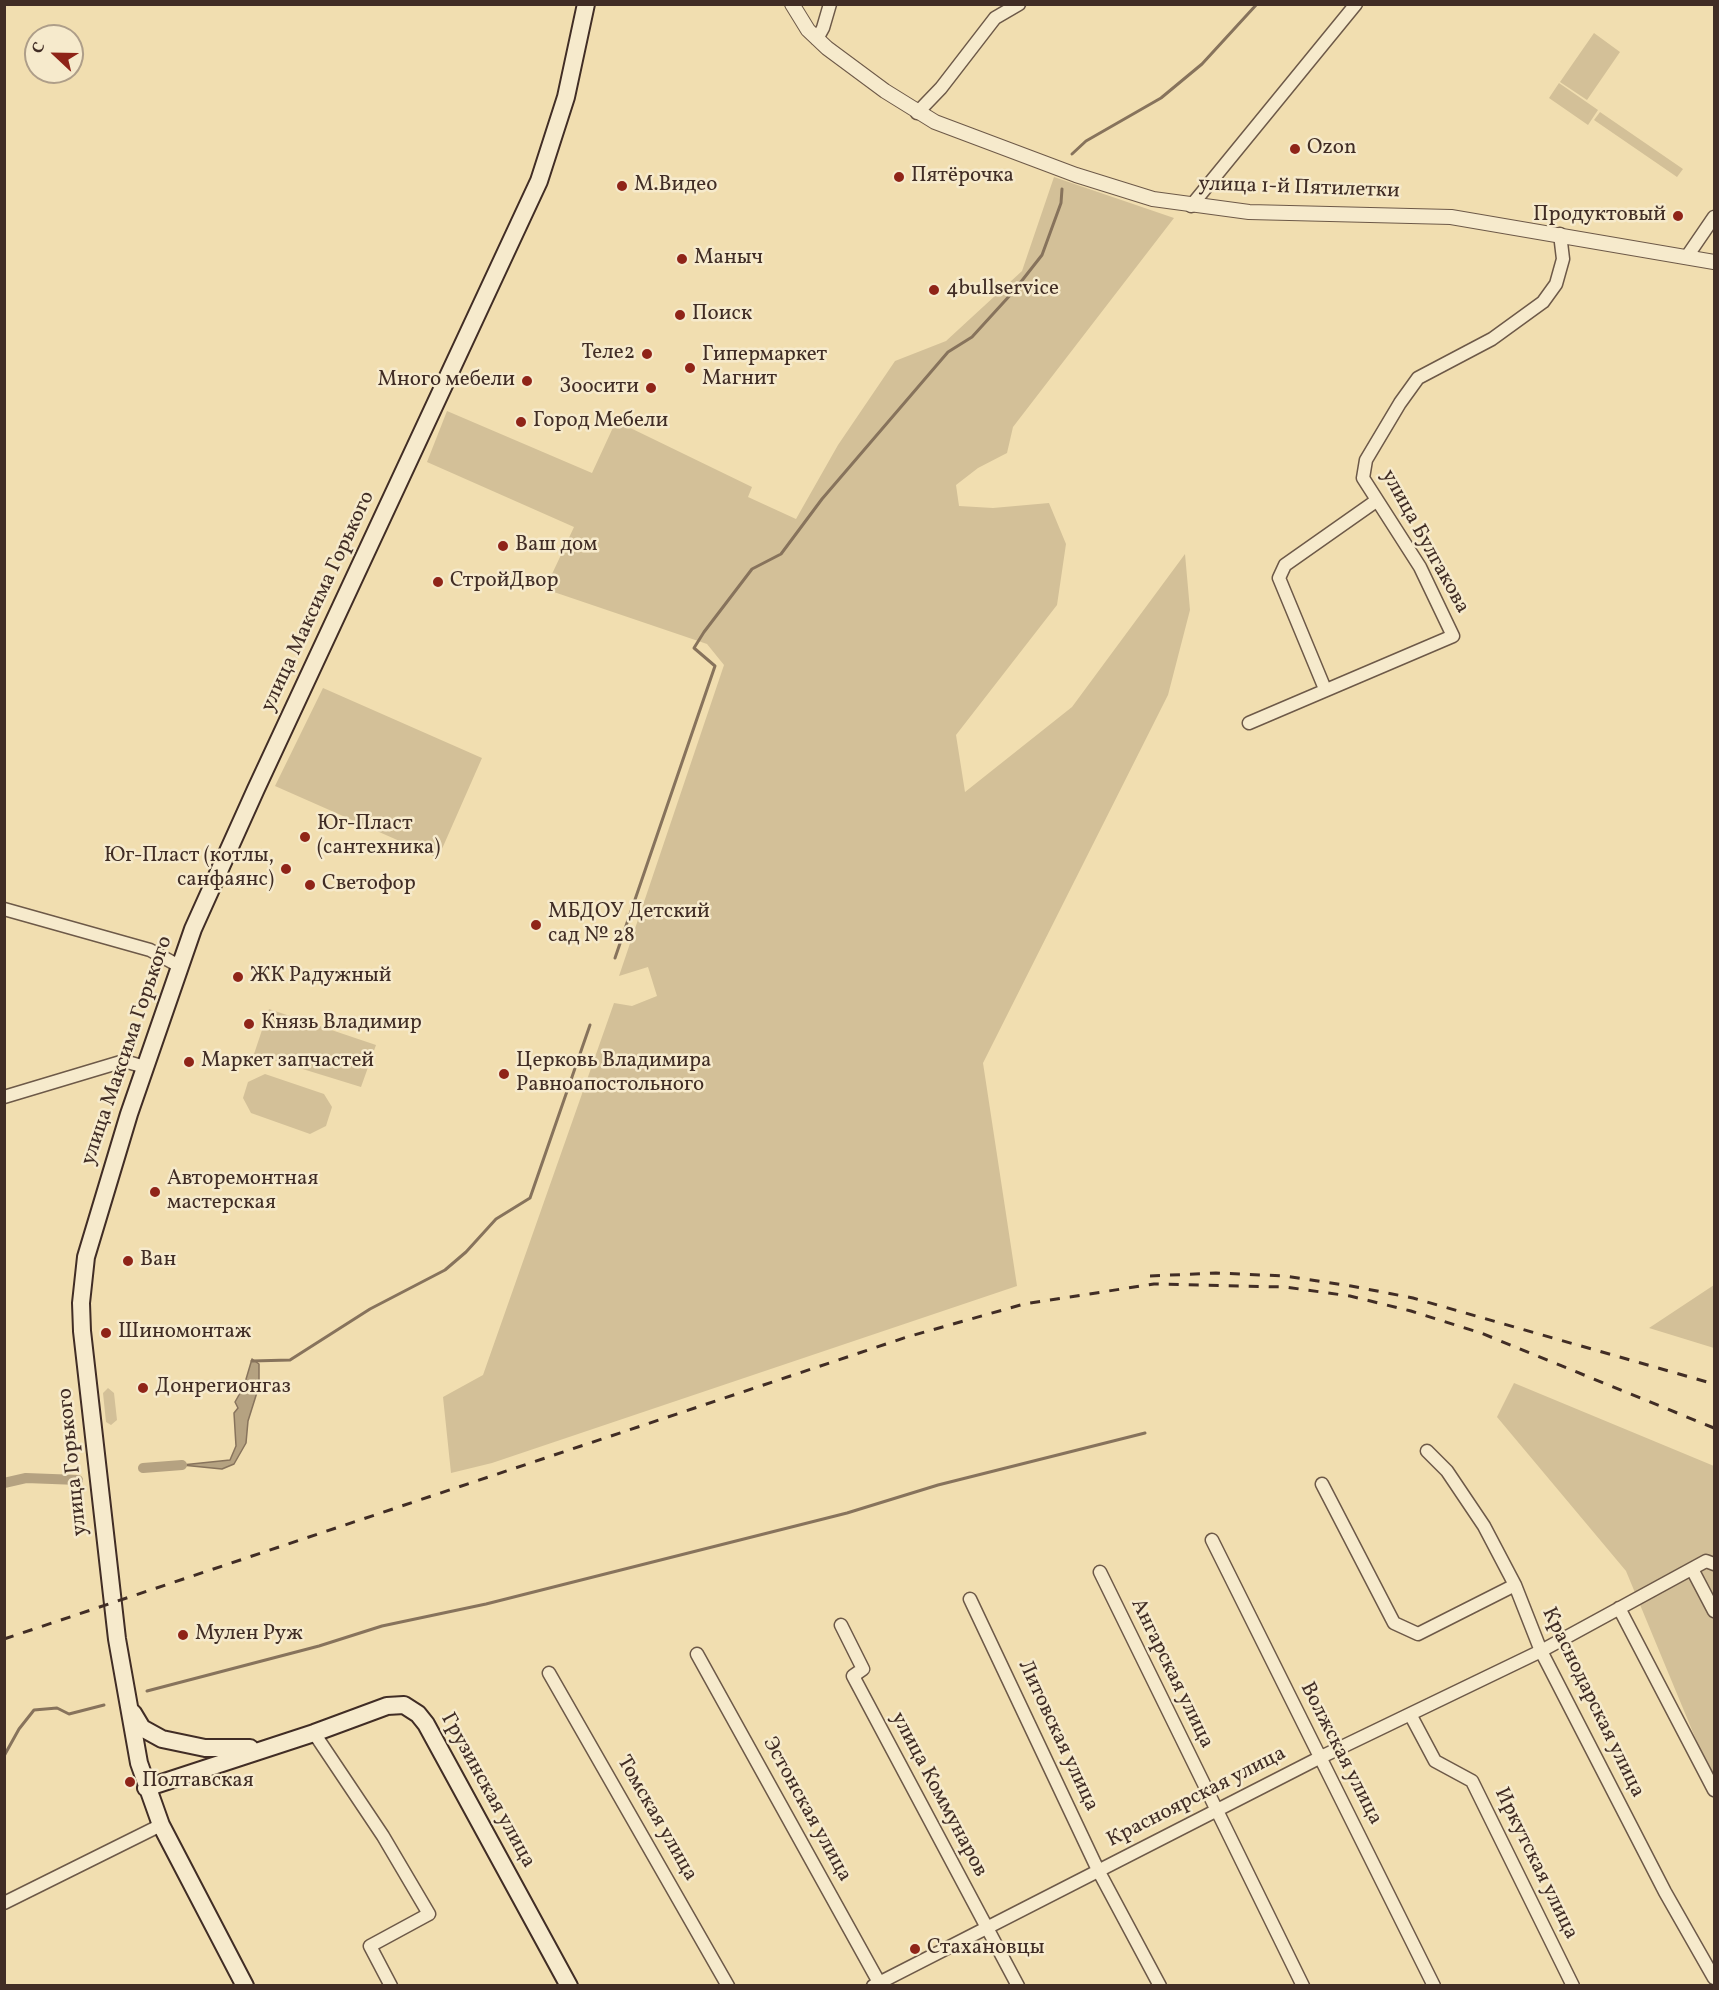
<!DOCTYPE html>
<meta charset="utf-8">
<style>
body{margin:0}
#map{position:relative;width:1719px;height:1990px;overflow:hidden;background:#f1deb0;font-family:Vollkorn,serif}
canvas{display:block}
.frame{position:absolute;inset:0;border:6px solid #412d25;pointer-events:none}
.north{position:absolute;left:24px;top:24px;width:60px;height:60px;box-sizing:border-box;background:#f6eacc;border:2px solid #ae9e89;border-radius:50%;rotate:292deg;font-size:16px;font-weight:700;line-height:24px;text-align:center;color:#412d25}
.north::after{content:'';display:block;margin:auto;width:21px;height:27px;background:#8f2418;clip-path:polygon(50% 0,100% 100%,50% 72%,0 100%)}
</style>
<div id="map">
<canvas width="1719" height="1990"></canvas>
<div class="frame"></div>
<div class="north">С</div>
</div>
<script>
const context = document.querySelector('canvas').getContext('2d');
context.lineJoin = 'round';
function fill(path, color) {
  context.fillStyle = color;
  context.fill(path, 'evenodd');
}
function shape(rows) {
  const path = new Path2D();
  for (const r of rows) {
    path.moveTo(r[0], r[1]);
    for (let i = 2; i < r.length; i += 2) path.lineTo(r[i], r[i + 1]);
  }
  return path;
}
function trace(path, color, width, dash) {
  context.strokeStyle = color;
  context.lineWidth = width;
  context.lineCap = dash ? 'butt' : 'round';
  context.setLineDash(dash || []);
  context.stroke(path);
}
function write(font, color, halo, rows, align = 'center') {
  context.font = font + ' Vollkorn,serif';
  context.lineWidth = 5;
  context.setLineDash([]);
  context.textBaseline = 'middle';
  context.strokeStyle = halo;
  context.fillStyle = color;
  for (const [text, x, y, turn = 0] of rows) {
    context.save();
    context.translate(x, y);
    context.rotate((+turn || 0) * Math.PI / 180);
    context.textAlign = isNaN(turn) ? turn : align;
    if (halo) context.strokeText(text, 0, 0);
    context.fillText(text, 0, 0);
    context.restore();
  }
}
const green = shape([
 [1594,33,1620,52,1587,100,1560,82],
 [1559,83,1598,110,1588,125,1549,98],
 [1600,112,1683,169,1677,177,1594,120],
 [1054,177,1174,218,1013,427,1007,453,978,468,956,485,959,506,993,508,1049,503,1066,544,1057,605,956,735,965,792,1072,707,1185,554,1190,610,1168,695,983,1063,1017,1286,492,1463,451,1473,443,1397,483,1375,614,1003,632,1006,657,996,648,967,619,976,724,665,707,644,545,589,574,527,427,462,447,411,592,473,616,421,752,487,748,497,796,519,838,445,895,361,946,341,1022,271],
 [323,688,482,758,438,858,275,786],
 [269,1009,376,1045,361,1087,254,1054],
 [265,1074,324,1094,332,1107,326,1126,310,1134,251,1113,243,1098,248,1082],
 [1714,1285,1714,1348,1649,1328],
 [1514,1383,1714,1466,1714,1783,1626,1571,1497,1417],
 [108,1388,114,1393,117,1420,111,1425,106,1422,103,1393]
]);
const water = shape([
 [252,1359,259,1364,259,1386,248,1421,246,1443,234,1464,222,1469,182,1465,230,1460,236,1446,234,1413,238,1408,235,1402,244,1386,252,1359]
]);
const stream = shape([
 [1072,154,1086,141,1161,98,1202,64,1257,4],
 [615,958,715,666,694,648,704,632,752,569,781,554,822,499,948,352,972,337,1013,292,1042,255,1061,203,1062,189],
 [252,1361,290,1360,370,1309,445,1270,466,1252,496,1219,530,1198,590,1025],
 [147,1691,319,1646,382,1626,486,1604,847,1513,938,1485,1145,1433],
 [4,1756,19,1729,34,1710,57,1708,69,1714,104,1705]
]);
const canal = shape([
 [143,1468,182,1465],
 [4,1483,26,1478,78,1480]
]);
const minor = shape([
 [817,39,823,28,830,4],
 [917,113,941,88,995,18,1019,4],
 [1191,206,1356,4],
 [1688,255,1714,217],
 [1325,689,1279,578,1285,565,1376,501],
 [1249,723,1453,636,1420,567,1363,478,1366,460,1400,403,1418,378,1492,339,1543,302,1556,284,1563,259,1560,234],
 [4,909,150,950,179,966],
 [4,1097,124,1061,145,1067],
 [1427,1451,1447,1471,1484,1526,1515,1585,1541,1651,1665,1892,1714,1978],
 [1322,1484,1394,1623,1418,1634,1515,1585],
 [1212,1540,1434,1986],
 [1692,1569,1714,1611],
 [1100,1572,1303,1986],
 [970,1599,1098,1870,1160,1986],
 [1619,1608,1714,1790],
 [841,1625,863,1669,853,1676,1018,1986],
 [697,1654,881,1986],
 [549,1673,728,1986],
 [1410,1714,1435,1761,1472,1781,1573,1986],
 [314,1733,383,1836,429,1914,370,1946,391,1986],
 [4,1903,161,1825],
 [873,1986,1319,1758,1541,1651,1706,1561,1714,1564]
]);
const tertiary = shape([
 [792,4,808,30,827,48,885,91,935,122,1076,175,1153,199,1249,212,1451,217,1714,262]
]);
const secondary = shape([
 [133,1713,142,1728,162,1739,205,1748,250,1748],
 [146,1788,314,1733,387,1706,404,1705,418,1714,426,1724,569,1986],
 [245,1986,161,1825,139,1763,117,1639,82,1331,81,1303,86,1257,129,1114,193,929,256,789,539,181,566,97,586,4]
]);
const rail = shape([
 [1150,1276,1216,1273,1285,1276,1351,1286,1413,1298,1714,1384],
 [4,1639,907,1337,1024,1304,1154,1284,1285,1287,1350,1296,1411,1311,1481,1333,1714,1428]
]);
const markers = [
 [1295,149,6,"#8f2418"],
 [899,177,6,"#8f2418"],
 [622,186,6,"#8f2418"],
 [1678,216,6,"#8f2418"],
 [682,259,6,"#8f2418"],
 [934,290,6,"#8f2418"],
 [680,315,6,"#8f2418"],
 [647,354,6,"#8f2418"],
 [690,368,6,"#8f2418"],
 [527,381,6,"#8f2418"],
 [651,388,6,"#8f2418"],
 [521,422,6,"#8f2418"],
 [503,546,6,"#8f2418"],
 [438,582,6,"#8f2418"],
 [305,837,6,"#8f2418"],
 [286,869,6,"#8f2418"],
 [310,885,6,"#8f2418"],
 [536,925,6,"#8f2418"],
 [238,977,6,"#8f2418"],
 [249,1024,6,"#8f2418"],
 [189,1062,6,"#8f2418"],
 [504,1074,6,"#8f2418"],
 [155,1192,6,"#8f2418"],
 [128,1261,6,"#8f2418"],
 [106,1333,6,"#8f2418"],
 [143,1388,6,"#8f2418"],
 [183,1635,6,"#8f2418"],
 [130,1782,6,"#8f2418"],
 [915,1949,6,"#8f2418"]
];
const poiNames = [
 ["Ozon",1307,149],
 ["Пятёрочка",911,177],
 ["М.Видео",634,186],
 ["Продуктовый",1666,216,"right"],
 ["Маныч",694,259],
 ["4bullservice",946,290],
 ["Поиск",692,315],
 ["Теле2",635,354,"right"],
 ["Гипермаркет",702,356],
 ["Магнит",702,380],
 ["Много мебели",515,381,"right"],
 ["Зоосити",639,388,"right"],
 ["Город Мебели",533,422],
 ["Ваш дом",515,546],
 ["СтройДвор",450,582],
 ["Юг-Пласт",317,825],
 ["(сантехника)",317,849],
 ["Юг-Пласт (котлы,",274,857,"right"],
 ["санфаянс)",274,881,"right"],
 ["Светофор",322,885],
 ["МБДОУ Детский",548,913],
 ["сад № 28",548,937],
 ["ЖК Радужный",250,977],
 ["Князь Владимир",261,1024],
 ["Маркет запчастей",201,1062],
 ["Церковь Владимира",516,1062],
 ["Равноапостольного",516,1086],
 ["Авторемонтная",167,1180],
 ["мастерская",167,1204],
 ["Ван",140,1261],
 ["Шиномонтаж",118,1333],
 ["Донрегионгаз",155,1388],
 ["Мулен Руж",195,1635],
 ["Полтавская",142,1782],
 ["Стахановцы",927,1949]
];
const streetNames = [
 ["улица 1-й Пятилетки",1299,189,2],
 ["улица Булгакова",1424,542,61],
 ["улица Максима Горького",319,602,-65],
 ["улица Максима Горького",128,1051,-71],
 ["улица Горького",74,1462,-96],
 ["Ангарская улица",1171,1674,64],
 ["Краснодарская улица",1592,1703,64],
 ["Литовская улица",1057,1736,65],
 ["Волжская улица",1340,1754,63],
 ["Грузинская улица",487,1791,61],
 ["улица Коммунаров",938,1795,62],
 ["Красноярская улица",1197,1798,-27],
 ["Эстонская улица",806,1810,61],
 ["Томская улица",656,1819,60],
 ["Иркутская улица",1535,1864,64]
];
fill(green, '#d3c098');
fill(water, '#b5a281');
trace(water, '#87735c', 1.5);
trace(stream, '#87735c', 3);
trace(canal, '#b5a281', 10);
trace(minor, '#6d5948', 15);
trace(tertiary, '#6d5948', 16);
trace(secondary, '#412d25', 20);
trace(minor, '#f6eacc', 12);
trace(tertiary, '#f6eacc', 14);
trace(secondary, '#f6eacc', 16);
trace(rail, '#412d25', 3, [10, 10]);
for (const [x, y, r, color] of markers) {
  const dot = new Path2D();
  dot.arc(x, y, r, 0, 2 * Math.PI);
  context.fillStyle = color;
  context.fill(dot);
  trace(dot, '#f6eacc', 2);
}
write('21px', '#412d25', '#f6eacc', poiNames, 'left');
write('21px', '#412d25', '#f6eacc', streetNames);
</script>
